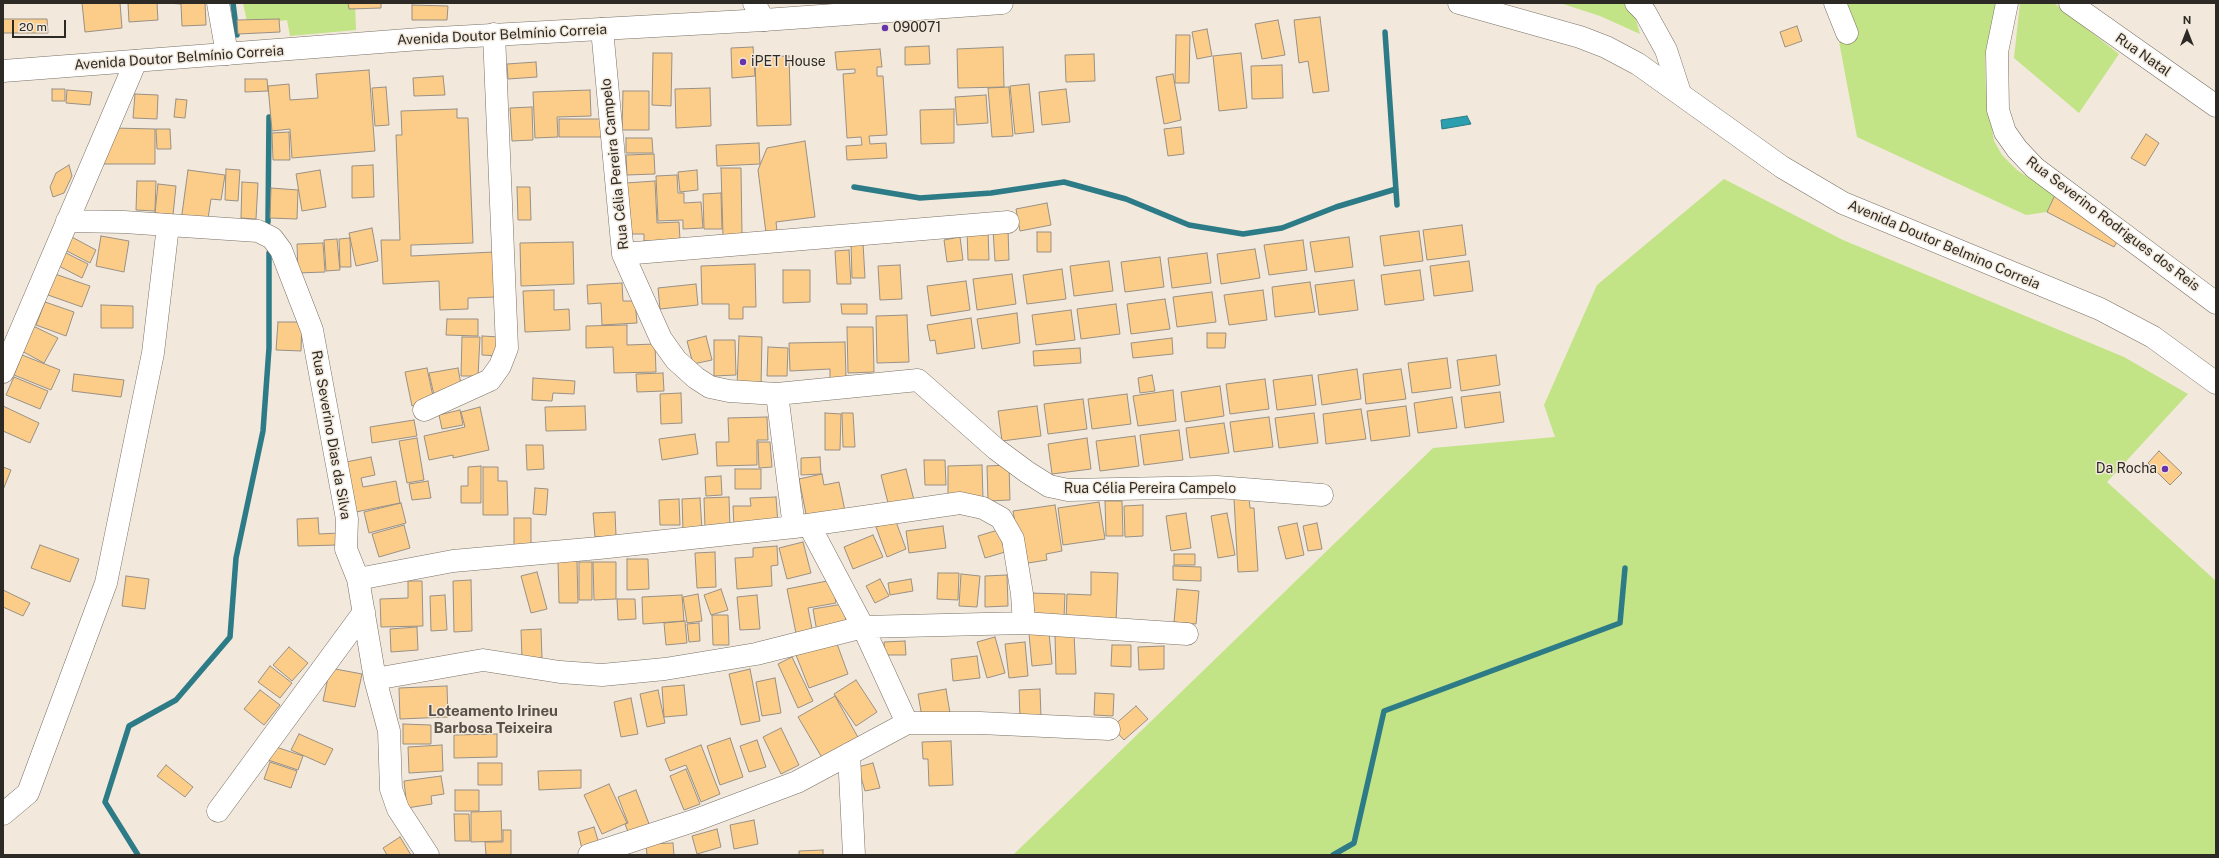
<!DOCTYPE html>
<meta charset="utf-8">
<style>
body{margin:0}
#map{position:relative;width:2219px;height:858px;overflow:hidden;background:#f2e9dc;font-family:"Public Sans",sans-serif}
canvas{display:block}
.frame{position:absolute;inset:0;border:4px solid #2d2a25;pointer-events:none}
.north{position:absolute;left:2167px;top:12px;width:40px;height:40px;-webkit-text-stroke:3px #f2e9dc;paint-order:stroke;rotate:0deg;font-size:11px;font-weight:700;line-height:16px;text-align:center;color:#2d2a25}
.north::after{content:'';display:block;margin:auto;width:14px;height:18px;background:#2d2a25;clip-path:polygon(50% 0,100% 100%,50% 72%,0 100%)}
.scale{position:absolute;left:12px;top:20px;width:54px;height:18px;box-sizing:border-box;border:2px solid #2d2a25;border-top:0;padding-left:5px;font-size:12px;line-height:14px;white-space:nowrap;color:#2d2a25;-webkit-text-stroke:3px #f2e9dc;paint-order:stroke}
</style>
<div id="map">
<canvas width="2219" height="858"></canvas>
<div class="frame"></div>
<div class="north">N</div>
<div class="scale">20 m</div>
</div>
<script>
const context = document.querySelector('canvas').getContext('2d');
context.lineJoin = 'round';
function fill(path, color) {
  context.fillStyle = color;
  context.fill(path, 'evenodd');
}
function shape(rows) {
  const path = new Path2D();
  for (const r of rows) {
    path.moveTo(r[0], r[1]);
    for (let i = 2; i < r.length; i += 2) path.lineTo(r[i], r[i + 1]);
  }
  return path;
}
function trace(path, color, width, dash) {
  context.strokeStyle = color;
  context.lineWidth = width;
  context.lineCap = dash ? 'butt' : 'round';
  context.setLineDash(dash || []);
  context.stroke(path);
}
function write(font, color, halo, rows, align = 'center') {
  context.font = font + ' "Public Sans",sans-serif';
  context.lineWidth = 3;
  context.setLineDash([]);
  context.textBaseline = 'middle';
  context.strokeStyle = halo;
  context.fillStyle = color;
  for (const [text, x, y, turn = 0] of rows) {
    context.save();
    context.translate(x, y);
    context.rotate((+turn || 0) * Math.PI / 180);
    context.textAlign = isNaN(turn) ? turn : align;
    if (halo) context.strokeText(text, 0, 0);
    context.fillText(text, 0, 0);
    context.restore();
  }
}
const green = shape([
 [243,3,355,3,356,30,290,36,287,20,248,26],
 [1560,3,1626,3,1634,13,1640,34,1600,16],
 [1837,3,1996,3,1985,58,1986,90,1994,141,2002,155,2017,170,2055,195,2047,212,2026,215,1857,137,1834,15],
 [2020,3,2054,3,2119,54,2079,113,2014,58],
 [1724,179,1843,240,2124,357,2188,394,2107,482,2216,581,2216,855,1013,855,1433,448,1555,437,1544,405,1597,285]
]);
const water = shape([
 [1467,116,1471,124,1442,129,1441,120,1467,116]
]);
const stream = shape([
 [233,3,237,35],
 [1385,32,1397,205],
 [854,187,920,198,991,193,1064,182,1126,199,1189,225,1243,234,1282,228,1336,207,1396,189],
 [268,222,269,117],
 [138,855,105,802,129,726,176,700,230,637,236,558,263,431,269,348,269,253],
 [1333,855,1354,843,1384,711,1620,623,1625,568]
]);
const building = shape([
 [82,3,120,3,122,28,85,32,82,3],
 [128,3,157,3,158,20,129,22,128,3],
 [166,3,205,3,206,25,182,26,181,4,166,3],
 [348,3,381,3,381,8,349,9,348,3],
 [412,5,448,6,447,20,412,20,412,5],
 [1320,17,1329,91,1313,93,1308,61,1299,63,1294,20,1320,17],
 [3,19,47,19,48,33,3,33,3,19],
 [279,19,280,32,238,34,237,20,279,19],
 [1278,20,1285,55,1262,59,1255,24,1278,20],
 [1797,26,1802,41,1785,47,1780,32,1797,26],
 [1207,29,1212,56,1197,59,1192,32,1207,29],
 [1176,35,1190,35,1189,83,1175,83,1176,35],
 [929,46,930,64,905,65,905,47,929,46],
 [753,47,755,76,732,78,731,48,753,47],
 [1003,47,1004,87,958,88,957,49,1003,47],
 [880,49,882,67,877,67,877,76,883,76,887,135,869,136,870,144,886,143,887,158,847,160,846,146,862,145,861,137,847,138,843,74,855,73,855,69,837,70,835,52,880,49],
 [653,53,672,53,671,106,652,105,653,53],
 [1241,53,1247,108,1219,111,1213,56,1241,53],
 [1094,54,1095,81,1066,82,1065,55,1094,54],
 [789,56,791,125,757,126,755,57,789,56],
 [536,62,537,77,508,79,507,64,536,62],
 [1282,65,1283,98,1252,99,1251,66,1282,65],
 [369,70,375,151,292,158,290,129,272,131,268,86,289,84,290,100,318,98,316,74,369,70],
 [1173,74,1181,120,1164,124,1156,77,1173,74],
 [443,76,445,95,414,96,413,78,443,76],
 [245,79,267,79,268,91,245,92,245,79],
 [1029,84,1034,132,1015,134,1010,86,1029,84],
 [386,87,389,125,375,126,372,88,386,87],
 [1009,87,1013,136,992,137,988,88,1009,87],
 [710,88,711,126,676,128,675,89,710,88],
 [52,89,65,89,65,101,52,101,52,89],
 [1066,89,1070,122,1042,125,1039,92,1066,89],
 [67,90,92,92,90,105,66,103,67,90],
 [590,90,591,116,557,117,558,137,535,138,533,92,590,90],
 [623,91,649,91,649,130,622,130,623,91],
 [135,94,158,95,157,119,133,118,135,94],
 [986,95,988,123,957,125,955,97,986,95],
 [176,99,187,100,185,118,174,117,176,99],
 [532,107,533,140,512,141,510,108,532,107],
 [457,109,457,118,468,118,473,243,411,245,411,256,494,252,496,297,468,298,468,309,440,310,439,281,383,284,381,240,400,240,396,135,402,135,401,111,457,109],
 [954,109,954,143,921,144,920,110,954,109],
 [559,119,603,119,603,137,559,137,559,119],
 [1181,127,1184,154,1168,156,1164,129,1181,127],
 [113,128,155,129,155,164,102,164,113,128],
 [156,129,170,129,171,149,157,149,156,129],
 [289,132,290,160,273,160,272,133,289,132],
 [2146,134,2159,143,2145,166,2131,158,2146,134],
 [626,138,652,138,653,153,626,153,626,138],
 [805,141,815,217,776,222,777,231,766,233,758,170,767,148,805,141],
 [759,143,760,164,717,166,716,145,759,143],
 [654,154,655,174,627,175,626,155,654,154],
 [69,165,72,176,64,193,53,197,50,187,56,173,69,165],
 [373,165,374,197,352,198,352,166,373,165],
 [721,168,741,168,742,235,723,236,721,168],
 [226,169,240,170,238,201,225,200,226,169],
 [188,170,225,175,221,200,211,199,207,225,181,221,188,170],
 [320,170,326,207,302,211,296,174,320,170],
 [697,170,698,190,680,192,678,172,697,170],
 [677,175,678,193,684,193,684,203,701,202,703,228,683,229,683,220,658,221,656,176,677,175],
 [137,181,156,181,155,211,136,210,137,181],
 [655,181,657,223,679,222,680,240,644,241,644,234,628,234,626,183,655,181],
 [242,182,258,183,256,219,241,218,242,182],
 [158,184,176,186,173,215,155,213,158,184],
 [517,187,530,187,531,220,518,220,517,187],
 [271,188,298,190,297,219,270,218,271,188],
 [721,193,722,229,704,229,703,194,721,193],
 [2055,195,2121,235,2114,247,2047,212,2055,195],
 [1047,203,1051,225,1020,231,1016,209,1047,203],
 [1462,225,1466,255,1427,260,1423,230,1462,225],
 [372,228,378,261,356,266,349,233,372,228],
 [1008,229,1009,260,995,261,993,230,1008,229],
 [967,230,988,230,989,260,968,260,967,230],
 [1419,231,1423,261,1384,266,1380,236,1419,231],
 [1037,232,1051,232,1051,252,1037,252,1037,232],
 [70,236,96,250,90,263,63,249,70,236],
 [101,236,129,241,124,272,96,266,101,236],
 [960,237,963,260,947,262,944,240,960,237],
 [1349,237,1353,267,1315,272,1310,242,1349,237],
 [350,238,351,267,340,267,339,239,350,238],
 [337,239,340,270,326,271,324,240,337,239],
 [1303,240,1307,270,1269,275,1264,245,1303,240],
 [573,242,574,284,521,286,520,243,573,242],
 [323,243,325,272,298,273,297,244,323,243],
 [851,243,863,243,865,278,852,278,851,243],
 [1255,249,1260,278,1221,284,1217,254,1255,249],
 [849,250,851,284,837,284,835,251,849,250],
 [64,252,88,264,82,278,57,265,64,252],
 [1207,253,1211,283,1172,288,1168,258,1207,253],
 [1160,257,1164,287,1125,292,1121,262,1160,257],
 [1109,261,1113,291,1074,296,1070,266,1109,261],
 [1469,261,1473,291,1434,296,1430,266,1469,261],
 [755,264,756,307,743,307,743,319,729,319,729,304,702,304,701,266,755,264],
 [900,265,902,299,880,300,878,266,900,265],
 [1062,269,1066,299,1027,304,1023,275,1062,269],
 [783,270,810,270,810,302,783,303,783,270],
 [1420,270,1424,300,1385,305,1381,275,1420,270],
 [55,274,90,286,82,307,48,295,55,274],
 [1012,274,1016,304,977,310,973,279,1012,274],
 [1354,280,1358,310,1319,315,1315,285,1354,280],
 [966,281,970,310,931,316,927,286,966,281],
 [1310,282,1315,312,1275,317,1272,287,1310,282],
 [622,283,623,301,635,301,637,323,602,325,601,303,588,304,587,285,622,283],
 [696,284,698,305,660,309,658,288,696,284],
 [554,290,554,310,569,309,570,330,525,332,523,291,554,290],
 [1263,290,1267,320,1229,325,1224,295,1263,290],
 [1212,292,1216,322,1177,327,1173,297,1212,292],
 [1165,299,1170,329,1131,334,1127,304,1165,299],
 [45,302,74,312,66,336,36,325,45,302],
 [841,304,867,304,867,314,842,314,841,304],
 [1116,304,1120,334,1081,339,1077,309,1116,304],
 [101,305,133,306,133,328,101,328,101,305],
 [1071,310,1075,340,1036,345,1032,315,1071,310],
 [1017,313,1020,343,982,349,977,319,1017,313],
 [907,315,909,362,877,363,876,316,907,315],
 [971,318,975,348,937,354,935,340,930,341,927,325,971,318],
 [447,319,478,319,478,336,446,335,447,319],
 [278,322,302,322,301,351,276,350,278,322],
 [31,325,58,338,44,363,18,349,31,325],
 [627,325,627,345,655,344,656,372,614,373,613,347,586,348,586,326,627,325],
 [847,327,873,327,874,372,848,373,847,327],
 [1207,333,1226,333,1225,348,1207,348,1207,333],
 [482,336,500,337,499,356,482,355,482,336],
 [706,336,712,360,693,364,687,341,706,336],
 [739,336,762,337,761,387,737,386,739,336],
 [462,337,480,337,478,376,461,376,462,337],
 [1172,338,1173,354,1133,358,1131,343,1172,338],
 [714,340,735,340,736,375,714,376,714,340],
 [845,342,846,377,830,378,830,369,790,371,789,343,845,342],
 [768,347,788,348,787,376,767,376,768,347],
 [1080,348,1081,363,1034,366,1033,351,1080,348],
 [22,355,60,370,51,390,14,375,22,355],
 [1496,355,1500,385,1461,391,1457,360,1496,355],
 [1447,358,1451,388,1412,393,1408,363,1447,358],
 [427,368,434,401,412,406,405,372,427,368],
 [458,368,462,390,434,395,429,373,458,368],
 [1357,369,1361,399,1322,405,1318,375,1357,369],
 [1401,369,1406,399,1366,404,1363,374,1401,369],
 [663,373,664,391,637,392,636,374,663,373],
 [74,374,124,380,121,397,72,391,74,374],
 [1152,375,1155,391,1140,393,1138,378,1152,375],
 [1312,375,1316,405,1277,410,1273,380,1312,375],
 [14,377,48,391,40,409,6,395,14,377],
 [533,378,575,381,574,394,553,393,552,401,532,400,533,378],
 [1265,379,1269,409,1230,414,1226,384,1265,379],
 [1220,386,1224,416,1185,422,1181,392,1220,386],
 [1173,390,1176,421,1138,426,1133,396,1173,390],
 [1500,392,1504,422,1465,428,1461,397,1500,392],
 [681,393,682,423,661,424,660,394,681,393],
 [1127,394,1131,424,1092,429,1088,399,1127,394],
 [1452,397,1457,428,1418,433,1414,403,1452,397],
 [1083,399,1087,429,1048,434,1044,404,1083,399],
 [3,406,39,423,30,443,3,431,3,406],
 [585,406,586,430,546,431,545,407,585,406],
 [1037,406,1041,436,1002,441,998,411,1037,406],
 [1406,406,1410,436,1371,441,1367,411,1406,406],
 [480,407,489,450,453,458,453,455,429,460,424,436,465,427,461,412,480,407],
 [1361,409,1366,439,1326,444,1323,414,1361,409],
 [460,410,463,425,442,429,439,415,460,410],
 [825,413,841,414,840,450,825,450,825,413],
 [842,413,853,413,855,447,843,447,842,413],
 [1314,413,1318,443,1279,448,1275,418,1314,413],
 [767,417,768,440,757,440,757,465,717,466,716,442,729,442,728,418,767,417],
 [1269,417,1273,447,1234,452,1230,422,1269,417],
 [414,420,417,436,372,443,370,427,414,420],
 [1224,423,1229,453,1190,458,1186,428,1224,423],
 [1179,430,1183,460,1144,465,1140,435,1179,430],
 [695,434,698,454,662,460,659,439,695,434],
 [1135,436,1139,466,1100,471,1096,441,1135,436],
 [417,438,424,480,407,483,399,441,417,438],
 [1087,438,1091,469,1052,474,1048,444,1087,438],
 [758,442,770,442,772,467,759,468,758,442],
 [526,445,543,445,544,469,527,470,526,445],
 [2159,451,2182,473,2170,485,2148,463,2159,451],
 [371,457,375,475,361,478,363,487,396,481,400,503,351,513,341,463,371,457],
 [820,457,821,474,801,475,801,458,820,457],
 [924,460,945,460,946,485,925,485,924,460],
 [982,465,983,499,948,500,948,466,982,465],
 [1009,465,1010,500,988,501,987,466,1009,465],
 [481,466,481,503,461,503,461,486,468,486,468,467,481,466],
 [3,467,11,470,3,490,3,467],
 [483,467,498,467,498,481,507,481,508,515,483,515,483,467],
 [735,469,761,469,761,489,735,489,735,469],
 [906,469,914,500,889,507,881,475,906,469],
 [822,474,824,485,839,482,845,511,807,519,799,479,822,474],
 [721,476,722,495,706,496,705,477,721,476],
 [428,481,431,498,412,500,409,484,428,481],
 [535,488,548,489,546,515,533,514,535,488],
 [729,497,730,527,705,528,704,498,729,497],
 [776,497,778,524,734,526,733,506,751,506,750,498,776,497],
 [700,498,702,530,683,530,682,499,700,498],
 [1249,498,1250,508,1254,508,1258,571,1238,572,1234,499,1249,498],
 [679,499,680,525,660,525,659,500,679,499],
 [1105,501,1122,501,1123,536,1106,536,1105,501],
 [1099,502,1105,539,1063,545,1058,508,1099,502],
 [401,503,406,523,369,533,364,512,401,503],
 [1055,505,1062,551,1046,554,1047,560,1022,564,1013,511,1055,505],
 [1143,505,1143,536,1125,537,1124,506,1143,505],
 [615,512,616,536,595,537,593,513,615,512],
 [1186,513,1191,548,1171,551,1166,516,1186,513],
 [1227,513,1235,555,1218,558,1211,516,1227,513],
 [318,518,319,534,339,533,339,545,298,546,297,519,318,518],
 [514,518,531,518,531,547,514,546,514,518],
 [895,519,906,549,887,557,876,527,895,519],
 [1297,523,1304,555,1286,559,1278,527,1297,523],
 [1317,523,1322,549,1308,551,1303,526,1317,523],
 [404,525,410,548,379,557,372,534,404,525],
 [943,526,946,548,909,553,906,531,943,526],
 [998,530,1005,552,985,558,978,536,998,530],
 [873,535,883,557,853,569,844,547,873,535],
 [803,542,811,573,787,579,779,548,803,542],
 [40,545,79,559,70,582,31,568,40,545],
 [777,546,778,565,771,566,772,586,737,589,735,558,753,557,753,548,777,546],
 [715,552,716,587,697,588,695,553,715,552],
 [1174,554,1195,554,1195,565,1174,565,1174,554],
 [627,559,648,559,649,589,627,590,627,559],
 [558,561,577,561,578,603,559,603,558,561],
 [579,562,592,562,592,600,579,600,579,562],
 [593,562,616,562,616,599,594,600,593,562],
 [1173,566,1201,567,1201,581,1173,580,1173,566],
 [537,572,547,609,531,613,521,576,537,572],
 [1091,572,1118,573,1116,622,1066,621,1067,594,1091,595,1091,572],
 [938,573,959,573,958,600,937,599,938,573],
 [961,574,980,576,977,607,959,606,961,574],
 [1007,575,1008,606,985,607,985,576,1007,575],
 [126,576,149,579,145,609,122,606,126,576],
 [880,579,889,596,875,603,866,586,880,579],
 [911,579,913,591,890,595,888,583,911,579],
 [471,580,472,631,454,632,453,581,471,580],
 [832,580,836,603,808,608,813,634,797,638,787,589,832,580],
 [408,581,422,581,423,626,381,627,380,599,408,598,408,581],
 [721,589,728,610,711,615,704,595,721,589],
 [1177,589,1199,591,1196,624,1174,622,1177,589],
 [3,590,30,603,23,616,3,607,3,590],
 [1029,593,1065,594,1064,618,1028,617,1029,593],
 [698,594,702,621,687,623,683,597,698,594],
 [445,595,447,630,431,631,430,596,445,595],
 [682,595,684,621,643,624,642,597,682,595],
 [757,595,760,629,740,630,737,597,757,595],
 [617,599,635,599,636,619,618,620,617,599],
 [843,604,847,627,817,632,813,609,843,604],
 [712,615,728,615,729,645,713,645,712,615],
 [685,621,687,643,666,645,664,623,685,621],
 [699,623,700,641,689,642,687,624,699,623],
 [417,627,418,650,391,652,390,629,417,627],
 [541,629,542,658,522,659,521,630,541,629],
 [1049,633,1052,664,1032,666,1029,634,1049,633],
 [1074,634,1076,674,1056,674,1055,635,1074,634],
 [995,637,1005,673,987,678,977,642,995,637],
 [836,641,848,674,809,688,796,655,836,641],
 [905,641,906,655,885,655,884,642,905,641],
 [1025,642,1028,676,1009,678,1005,644,1025,642],
 [1112,645,1131,645,1131,667,1111,666,1112,645],
 [1164,646,1164,669,1139,670,1138,647,1164,646],
 [289,647,308,663,292,681,273,665,289,647],
 [977,656,980,678,953,681,951,659,977,656],
 [792,657,813,701,798,708,778,664,792,657],
 [270,666,292,683,280,698,258,682,270,666],
 [330,668,362,674,355,707,323,701,330,668],
 [750,669,760,721,741,725,729,674,750,669],
 [775,678,781,713,762,716,756,682,775,678],
 [856,680,877,712,856,726,834,694,856,680],
 [684,685,687,715,664,717,662,687,684,685],
 [447,686,448,717,400,719,399,688,447,686],
 [946,689,950,713,922,717,918,694,946,689],
 [1040,689,1041,717,1020,718,1019,690,1040,689],
 [260,690,280,705,264,725,244,709,260,690],
 [658,690,665,723,647,727,640,694,658,690],
 [1095,693,1114,694,1113,716,1094,715,1095,693],
 [835,696,860,741,824,761,798,717,835,696],
 [631,698,638,734,621,737,614,702,631,698],
 [1136,706,1148,719,1124,740,1112,727,1136,706],
 [403,724,431,725,431,744,403,744,403,724],
 [781,728,799,765,781,774,763,737,781,728],
 [299,734,333,749,325,765,291,750,299,734],
 [497,734,497,757,454,758,454,735,497,734],
 [730,738,743,777,720,785,707,746,730,738],
 [757,740,766,767,749,772,740,746,757,740],
 [951,741,953,785,929,786,928,759,923,759,922,742,951,741],
 [267,744,303,756,298,770,262,758,267,744],
 [442,745,443,771,409,773,408,747,442,745],
 [701,745,720,794,701,802,686,765,670,771,665,759,701,745],
 [270,762,297,771,291,788,264,779,270,762],
 [478,763,502,763,502,785,478,785,478,763],
 [873,763,880,788,865,791,858,767,873,763],
 [166,765,193,787,185,797,157,776,166,765],
 [686,769,700,804,684,810,670,776,686,769],
 [581,770,581,788,539,790,538,771,581,770],
 [441,776,444,794,431,796,432,804,407,808,404,781,441,776],
 [609,784,627,823,602,834,584,795,609,784],
 [455,790,479,790,479,811,455,811,455,790],
 [636,790,651,829,630,837,625,824,628,823,618,797,636,790],
 [501,811,502,841,471,842,471,812,501,811],
 [454,814,469,814,470,841,455,841,454,814],
 [754,820,758,844,734,849,730,825,754,820],
 [594,827,599,844,582,849,578,832,594,827],
 [717,829,721,847,697,854,692,836,717,829],
 [503,830,511,830,511,855,486,855,485,842,503,842,503,830],
 [400,837,411,855,387,855,383,848,400,837],
 [673,843,674,855,647,855,646,844,673,843],
 [823,850,823,855,799,855,799,851,823,850]
]);
const minor = shape([
 [218,3,227,54],
 [754,3,764,20],
 [1636,3,1645,12,1666,50,1680,93],
 [1835,3,1847,33],
 [2007,3,1997,52,1998,110,2005,132,2017,149,2035,168,2216,303],
 [2070,3,2216,106],
 [602,29,623,254,661,339,676,360,696,378,710,387,729,391,777,394,918,380,996,449,1027,472,1049,486,1068,490,1217,487,1322,495],
 [67,221,124,222,258,231,272,238,281,250,312,330,347,519,346,549,358,579,375,679,389,731,391,789,398,809,428,855],
 [623,254,1008,222],
 [3,372,136,61],
 [777,394,794,527],
 [424,410,490,380,500,366,507,348,494,34],
 [809,525,863,627,907,723],
 [358,579,453,561,599,548,794,527,960,503,983,508,1001,518,1013,539,1022,594,1024,623,1187,634],
 [375,679,483,660,560,672,602,675,665,669,756,654,863,627,1024,623],
 [849,754,854,855],
 [218,811,364,612],
 [3,814,28,793,106,583,153,353,168,226],
 [589,855,696,820,797,782,907,723,980,723,1109,729]
]);
const major = shape([
 [1459,3,1580,37,1606,47,1638,64,1782,167,1843,203,2100,309,2153,337,2216,383],
 [3,71,420,39,764,20,1002,3]
]);
const markers = [
 [885,28,4,"#6733aa"],
 [743,62,4,"#6733aa"],
 [2165,469,4,"#6733aa"]
];
const poiNames = [
 ["090071",893,28],
 ["iPET House",751,62],
 ["Da Rocha",2157,469,"right"]
];
const streetNames = [
 ["Avenida Doutor Belmínio Correia",502,35,-3],
 ["Rua Natal",2143,55,35],
 ["Avenida Doutor Belmínio Correia",179,58,-4],
 ["Rua Célia Pereira Campelo",615,164,-96],
 ["Rua Severino Rodrigues dos Reis",2113,224,37],
 ["Avenida Doutor Belmino Correia",1944,245,23],
 ["Rua Severino Dias da Silva",331,435,80],
 ["Rua Célia Pereira Campelo",1150,489]
];
const neighbourhoodNames = [
 ["Loteamento Irineu",493,711],
 ["Barbosa Teixeira",493,728]
];
fill(green, '#c2e386');
fill(water, '#2b9eb0');
trace(water, '#2c7b86', 1);
trace(stream, '#2c7b86', 5.5);
fill(building, '#fccd88');
trace(building, '#999085', 1);
trace(minor, '#797065', 23);
trace(major, '#797065', 23);
trace(minor, '#fff', 22);
trace(major, '#fff', 22);
for (const [x, y, r, color] of markers) {
  const dot = new Path2D();
  dot.arc(x, y, r, 0, 2 * Math.PI);
  context.fillStyle = color;
  context.fill(dot);
  trace(dot, '#f2e9dc', 1.5);
}
write('14px', '#2d2a25', '#f2e9dc', poiNames, 'left');
write('14px', '#2d2a25', '#f2e9dc', streetNames);
write('bold 15px', '#595147', '#f2e9dc', neighbourhoodNames);
</script>
